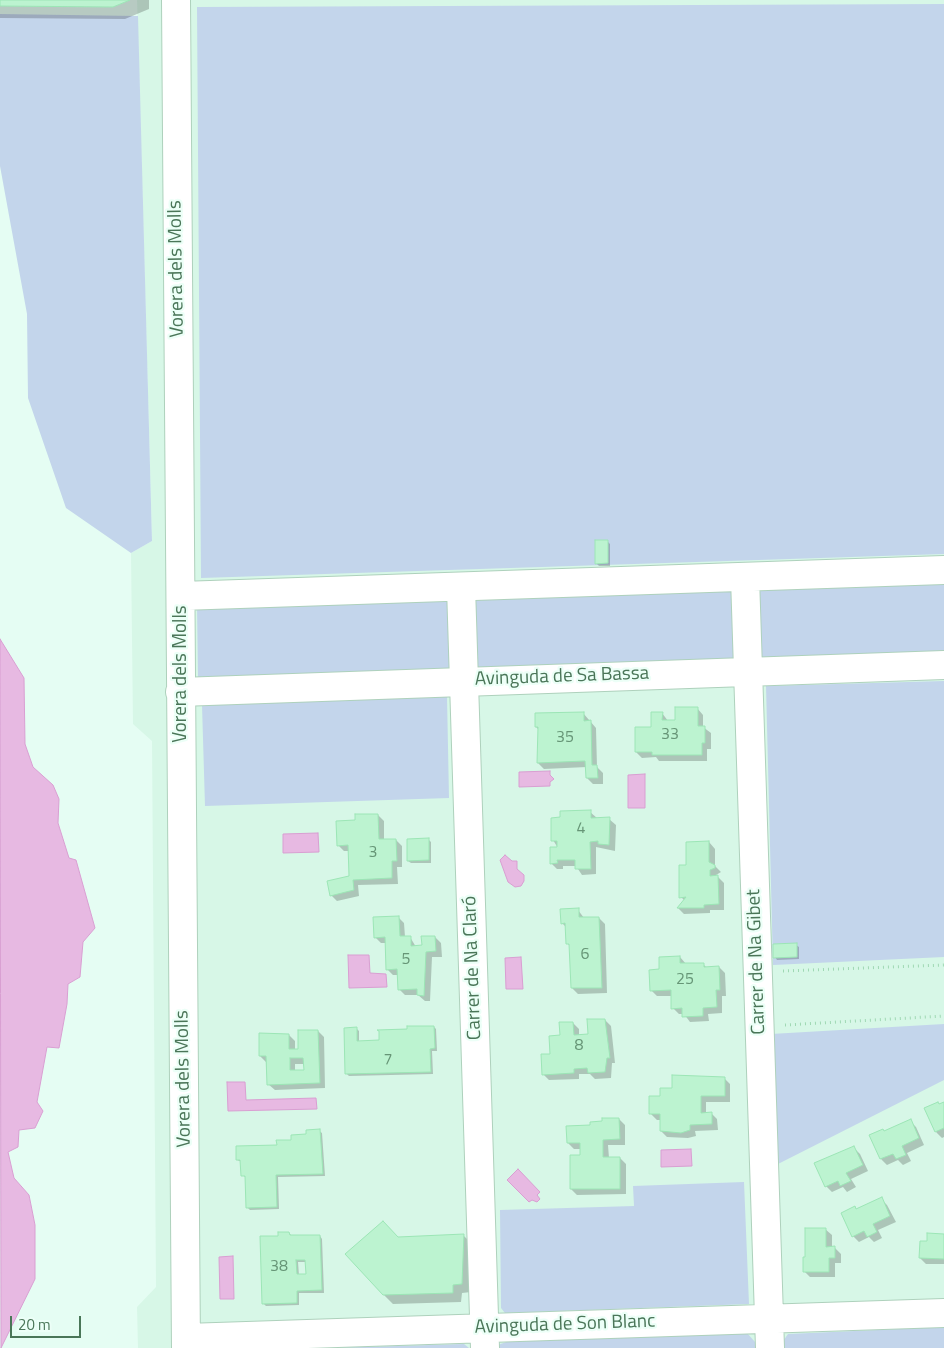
<!DOCTYPE html>
<meta charset="utf-8">
<style>
body{margin:0}
#map{position:relative;width:944px;height:1348px;overflow:hidden;background:#e5fdf3;font-family:"Titillium Web",sans-serif}
canvas{display:block}
.scale{position:absolute;left:10px;top:1316px;width:71px;height:22px;box-sizing:border-box;border:2px solid #4a7658;border-top:0;padding-left:6px;font-size:15px;line-height:18px;white-space:nowrap;color:#4a7658;-webkit-text-stroke:4px #ecfff7;paint-order:stroke}
</style>
<div id="map">
<canvas width="944" height="1348"></canvas>
<div class="scale">20 m</div>
</div>
<script>
const context = document.querySelector('canvas').getContext('2d');
context.lineJoin = 'round';
function fill(path, color) {
  context.fillStyle = color;
  context.fill(path, 'evenodd');
}
function shape(rows) {
  const path = new Path2D();
  for (const r of rows) {
    path.moveTo(r[0], r[1]);
    for (let i = 2; i < r.length; i += 2) path.lineTo(r[i], r[i + 1]);
  }
  return path;
}
function trace(path, color, width, dash) {
  context.strokeStyle = color;
  context.lineWidth = width;
  context.lineCap = dash ? 'butt' : 'round';
  context.setLineDash(dash || []);
  context.stroke(path);
}
function write(font, color, halo, rows, align = 'center') {
  context.font = font + ' "Titillium Web",sans-serif';
  context.lineWidth = 4.5;
  context.setLineDash([]);
  context.textBaseline = 'middle';
  context.strokeStyle = halo;
  context.fillStyle = color;
  for (const [text, x, y, turn = 0] of rows) {
    context.save();
    context.translate(x, y);
    context.rotate((+turn || 0) * Math.PI / 180);
    context.textAlign = isNaN(turn) ? turn : align;
    if (halo) context.strokeText(text, 0, 0);
    context.fillText(text, 0, 0);
    context.restore();
  }
}
const residential = shape([
 [137,0,944,0,944,1348,138,1348,137,1307,156,1287,152,741,133,724,131,553,152,541]
]);
const green = shape([
 [944,4,944,554,201,578,197,7],
 [0,14,138,16,152,541,131,553,66,508,28,398,27,314,0,166],
 [944,581,944,653,198,677,197,605],
 [944,681,944,957,773,965,766,686],
 [447,696,449,798,205,806,202,705],
 [944,1024,944,1080,778,1164,771,1034],
 [744,1182,749,1304,505,1313,501,1308,500,1210,634,1206,633,1186],
 [944,1327,944,1348,781,1348,781,1344,788,1334],
 [747,1333,755,1342,755,1348,498,1348,498,1345,506,1342],
 [464,1344,469,1348,331,1348]
]);
const water = shape([
 [0,639,24,678,25,744,33,767,53,785,59,799,58,823,69,858,76,860,95,928,83,942,80,977,68,984,67,1004,59,1048,47,1047,37,1102,43,1111,35,1128,19,1130,18,1147,8,1152,14,1178,29,1195,35,1225,35,1279,1,1348,0,639],
 [550,771,550,775,554,779,550,782,550,786,519,787,519,772,550,771],
 [645,774,645,808,628,808,628,775,645,774],
 [318,833,319,852,283,853,283,834,318,833],
 [505,855,512,861,517,861,517,869,524,875,524,881,521,886,515,887,508,882,500,860,505,855],
 [348,955,369,955,370,973,386,974,387,987,349,988,348,955],
 [521,957,523,989,506,989,505,958,521,957],
 [227,1082,245,1082,246,1100,316,1098,317,1109,228,1111,227,1082],
 [691,1149,692,1166,661,1167,661,1150,691,1149],
 [518,1169,540,1192,537,1195,540,1199,537,1202,532,1200,529,1202,507,1180,518,1169],
 [233,1256,234,1299,220,1299,219,1257,233,1256]
]);
const shadow = shape([
 [0,0,149,0,149,9,125,19,0,18],
 [607,541,610,544,610,566,599,566,597,564],
 [697,708,703,715,703,727,711,733,711,749,707,749,707,761,659,761,656,757,642,758,636,752,662,713,668,721,676,721],
 [583,713,596,728,597,767,603,773,603,784,593,784,587,778,587,767,544,769,538,763,539,730,536,727],
 [590,812,597,818,609,819,616,825,615,851,596,847,596,874,582,875,576,866,563,866,563,869,557,869,551,863,558,848,553,840],
 [378,815,384,821,384,841,396,840,402,846,402,867,397,867,398,884,358,885,359,896,337,901,331,895,351,877,350,851,344,851,338,845,356,822],
 [428,839,431,842,431,863,411,863,408,861],
 [709,842,715,849,715,866,721,872,716,875,724,883,724,910,710,910,710,913,684,914,678,908,685,901,681,897,688,866],
 [578,910,584,918,599,918,605,924,607,993,578,994,572,988,571,947,567,943,567,928,562,923],
 [398,917,404,923,405,937,410,937,416,947,423,946,435,937,441,943,442,957,432,957,430,1001,425,1001,418,995,405,995,399,989,398,975,393,975,387,969,386,943,381,943,375,937],
 [796,945,799,947,799,959,777,960,775,957],
 [680,957,686,964,703,964,707,968,719,967,725,973,726,996,722,996,722,1013,708,1014,709,1021,690,1022,684,1014,679,1014,673,1008,672,996,657,996,651,990,660,970],
 [605,1020,611,1026,615,1063,612,1063,611,1078,595,1079,590,1074,579,1074,579,1079,549,1080,543,1074,561,1036,573,1023,579,1029,579,1036,589,1036],
 [434,1027,436,1029,437,1051,432,1051,433,1074,349,1076,346,1073,356,1028,359,1031,359,1042,380,1041,380,1031],
 [318,1031,324,1037,325,1088,275,1090,268,1084,266,1062,260,1056,289,1035,295,1041,295,1050,300,1050],
 [295,1064,305,1064,305,1071,295,1071],
 [724,1078,730,1084,730,1102,706,1102,706,1114,711,1113,717,1119,718,1130,695,1131,696,1136,688,1138,667,1137,661,1131,661,1120,657,1120,651,1114,662,1097,673,1089],
 [944,1103,944,1137,942,1138,936,1132],
 [619,1119,625,1125,625,1145,608,1145,609,1158,620,1158,626,1164,626,1194,577,1195,571,1189,582,1156,581,1149,574,1149,568,1143,591,1126],
 [910,1121,916,1127,924,1145,907,1153,911,1161,903,1165,898,1160,887,1165,881,1159,871,1136,885,1132],
 [319,1131,322,1133,325,1176,278,1177,279,1209,250,1210,247,1207,247,1178,242,1175,242,1162,237,1160],
 [854,1148,860,1154,868,1171,851,1179,856,1187,847,1192,843,1187,832,1192,826,1186],
 [881,1199,887,1205,896,1222,878,1230,882,1238,874,1242,869,1237,859,1242,853,1236],
 [825,1229,832,1235,832,1248,835,1248,841,1254,841,1263,835,1263,835,1277,810,1277,804,1271,807,1258],
 [289,1233,292,1236,320,1236,322,1239,324,1293,299,1293,299,1305,266,1306,263,1303,279,1237],
 [298,1262,307,1262,307,1275,299,1276],
 [463,1235,472,1244,471,1292,462,1293,461,1302,393,1304,384,1295,398,1238],
 [944,1235,944,1264,926,1264,920,1258,928,1243]
]);
const building = shape([
 [0,0,130,0,113,7,0,6,0,0],
 [595,540,608,540,608,563,595,564,595,540],
 [675,707,698,707,698,726,705,726,705,743,702,743,702,755,652,755,652,752,635,752,635,727,651,727,651,712,663,712,662,720,675,720,675,707],
 [584,712,584,721,591,720,592,765,597,765,598,778,586,778,585,761,537,763,538,727,535,727,535,713,584,712],
 [591,810,591,818,610,817,609,845,598,844,598,841,590,842,591,869,575,869,575,860,557,860,558,863,550,864,550,847,557,847,557,841,551,841,551,818,560,817,560,811,591,810],
 [355,814,378,814,379,839,396,839,397,861,392,861,392,878,353,880,354,890,330,896,327,881,349,876,348,845,337,846,336,821,355,820,355,814],
 [429,838,429,860,407,861,407,839,429,838],
 [709,841,709,862,715,865,715,868,710,870,710,876,718,875,719,904,704,905,704,908,677,908,686,897,679,898,679,865,686,865,686,842,709,841],
 [579,908,579,917,599,917,602,988,571,988,569,944,566,944,565,923,561,924,560,909,579,908],
 [399,916,400,936,411,936,411,946,422,945,421,936,435,936,436,951,426,952,424,996,417,995,417,989,398,990,397,969,386,970,385,937,374,938,373,917,399,916],
 [797,943,797,957,773,958,773,944,797,943],
 [680,956,680,963,704,963,704,967,719,966,720,990,716,990,717,1007,703,1008,703,1016,682,1017,682,1008,671,1009,671,990,650,991,649,970,659,969,659,957,680,956],
 [587,1019,605,1019,610,1058,607,1058,605,1072,588,1073,587,1068,574,1069,574,1073,542,1075,541,1054,550,1054,549,1036,560,1035,559,1022,573,1022,574,1035,588,1034,587,1019],
 [407,1026,434,1026,435,1048,430,1049,431,1072,345,1074,344,1028,357,1027,357,1041,379,1040,379,1031,377,1030,407,1029,407,1026],
 [298,1030,318,1030,320,1083,267,1085,266,1056,259,1056,259,1033,289,1034,289,1049,298,1049,298,1030],
 [290,1058,303,1058,304,1070,290,1070,290,1058],
 [672,1075,725,1077,725,1096,701,1096,701,1113,712,1112,712,1124,690,1125,690,1130,681,1133,660,1131,660,1114,649,1114,649,1096,660,1096,660,1088,672,1088,672,1075],
 [938,1102,939,1104,944,1102,944,1128,935,1132,924,1108,938,1102],
 [602,1118,619,1118,620,1139,603,1140,603,1157,620,1157,620,1189,570,1189,570,1155,580,1155,580,1143,567,1143,566,1126,590,1125,590,1122,602,1121,602,1118],
 [911,1119,919,1138,902,1146,906,1155,896,1159,893,1154,880,1159,869,1135,883,1129,884,1131,911,1119],
 [320,1129,323,1174,276,1175,277,1207,246,1208,245,1176,241,1176,240,1160,236,1160,236,1146,277,1145,276,1140,291,1140,291,1135,306,1134,306,1130,320,1129],
 [854,1146,863,1165,846,1173,851,1181,840,1186,838,1181,825,1187,814,1163,854,1146],
 [882,1197,890,1216,873,1224,877,1232,867,1237,864,1231,852,1237,841,1213,855,1206,856,1209,882,1197],
 [383,1221,398,1237,464,1234,462,1284,453,1285,453,1293,383,1295,345,1254,383,1221],
 [805,1228,826,1228,826,1247,835,1246,835,1258,829,1258,829,1272,803,1272,803,1257,805,1257,805,1228],
 [278,1232,289,1232,290,1235,320,1235,322,1290,297,1291,297,1303,262,1304,260,1236,278,1236,278,1232],
 [296,1260,305,1260,306,1274,297,1274,296,1260],
 [927,1233,944,1234,944,1259,919,1258,920,1241,927,1241,927,1233]
]);
const path = shape([
 [783,971,944,965],
 [785,1025,944,1016]
]);
const minor = shape([
 [176,0,186,1348],
 [745,577,770,1348],
 [461,587,485,1348],
 [181,596,944,570],
 [180,692,944,665],
 [186,1338,944,1313]
]);
const numberNames = [
 ["33",670,735],
 ["35",565,738],
 ["4",581,829],
 ["3",373,853],
 ["6",585,955],
 ["5",406,960],
 ["25",685,980],
 ["8",579,1046],
 ["7",388,1060],
 ["38",279,1267]
];
const streetNames = [
 ["Vorera dels Molls",177,269,-91],
 ["Vorera dels Molls",181,674,-90],
 ["Avinguda de Sa Bassa",562,677,-2],
 ["Carrer de Na Gibet",757,962,-92],
 ["Carrer de Na Claró",473,968,-92],
 ["Vorera dels Molls",184,1079,-91],
 ["Avinguda de Son Blanc",565,1325,-2]
];
fill(residential, '#d7f7e7');
fill(green, '#c3d5eb');
fill(water, '#e7b9e2');
trace(water, '#d99fd2', 1);
fill(shadow, '#0003');
fill(building, '#bcf3d0');
trace(building, '#9ce6b6', 1);
trace(minor, '#aed1bc', 30);
trace(path, '#9fd8b3', 3, [1, 4]);
trace(minor, '#fff', 28);
write('16px', '#669576', null, numberNames);
write('19px', '#4a7658', '#ecfff7', streetNames);
</script>
